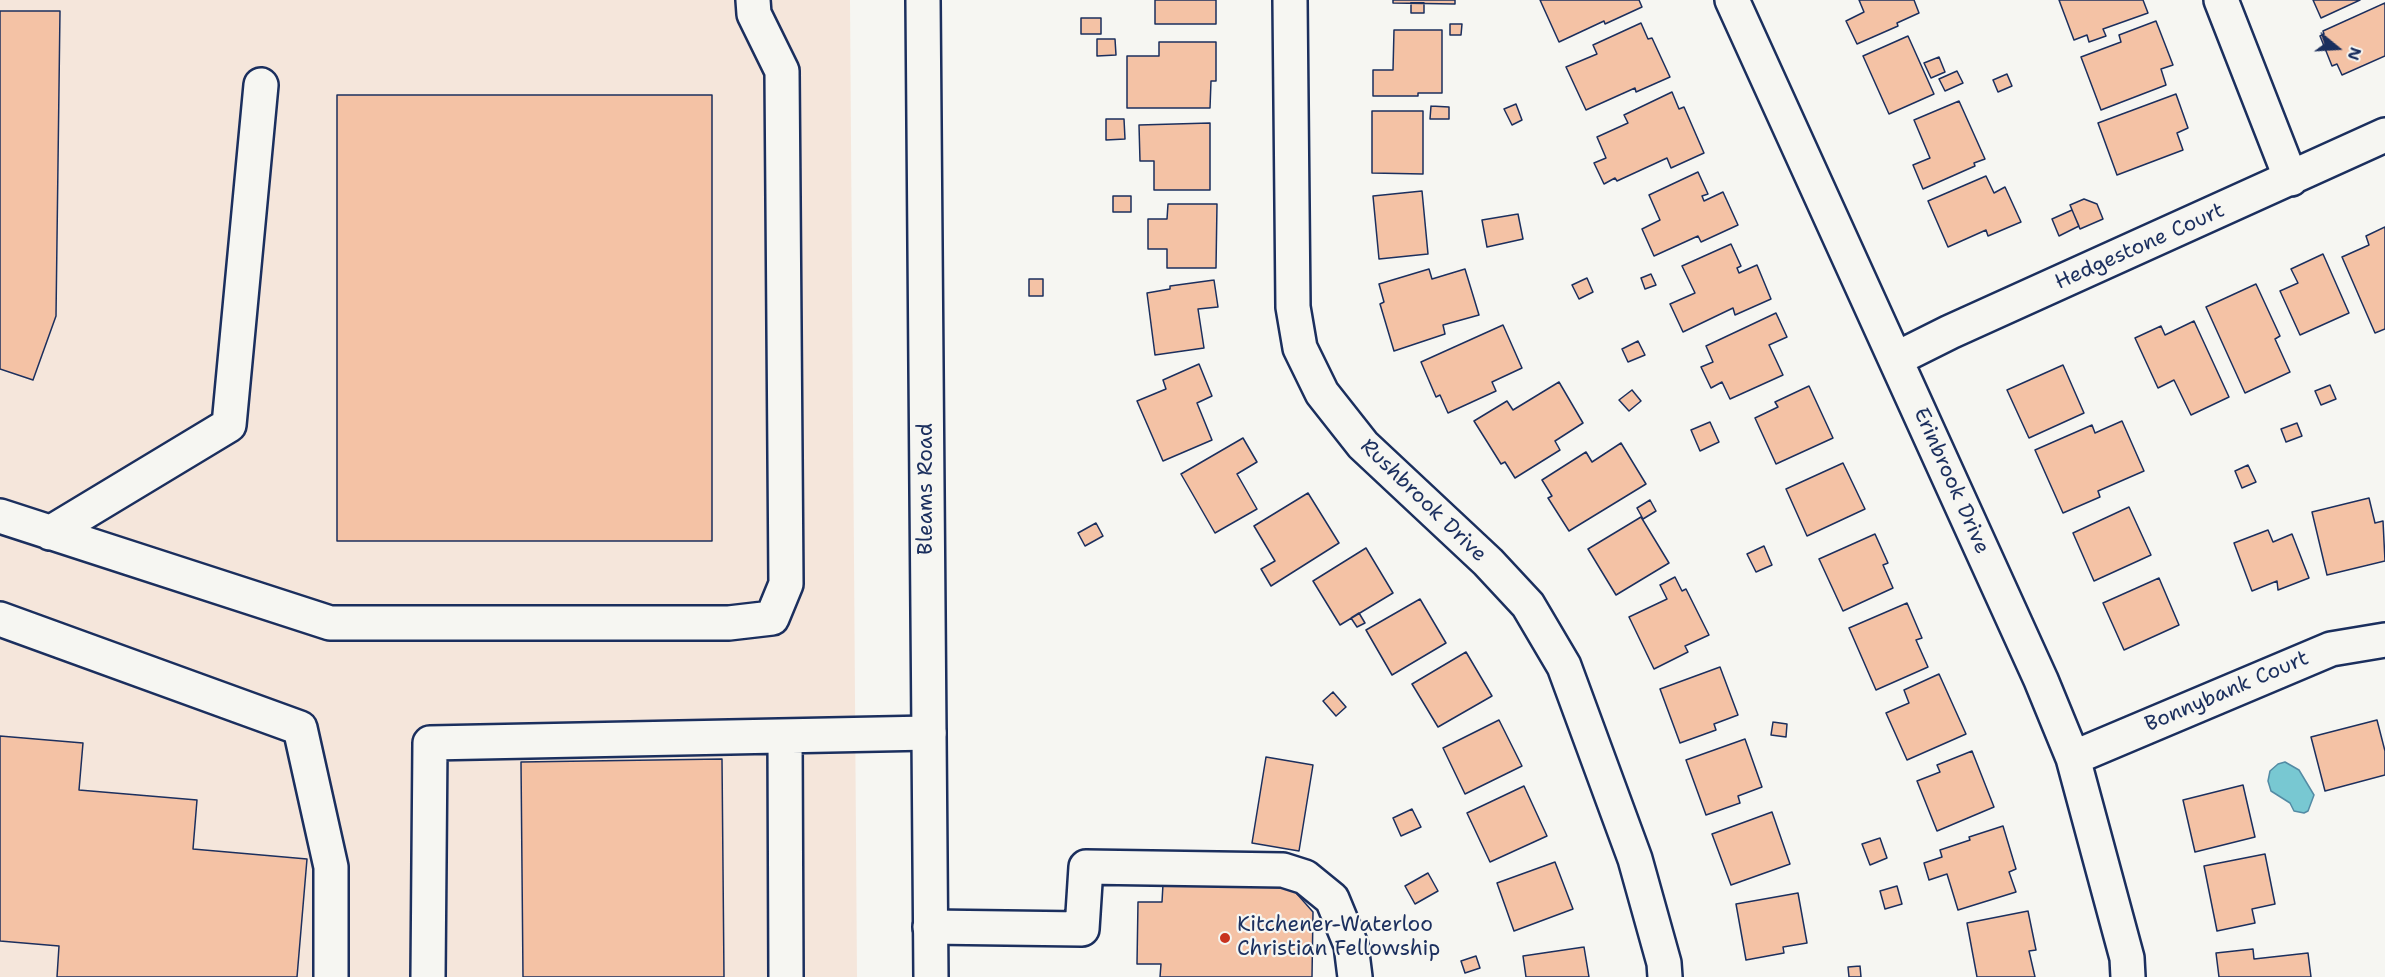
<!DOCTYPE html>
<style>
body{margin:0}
#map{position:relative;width:2385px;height:977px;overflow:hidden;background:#f6f6f2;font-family:"Shantell Sans",sans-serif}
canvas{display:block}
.north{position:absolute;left:2307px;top:18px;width:60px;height:60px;-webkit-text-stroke:4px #f6f6f2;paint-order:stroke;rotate:108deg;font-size:16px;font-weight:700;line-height:24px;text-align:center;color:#1b2f5e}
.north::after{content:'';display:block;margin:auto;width:21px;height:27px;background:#1b2f5e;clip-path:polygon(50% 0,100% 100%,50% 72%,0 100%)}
</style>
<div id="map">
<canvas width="2385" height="977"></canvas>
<div class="north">N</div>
</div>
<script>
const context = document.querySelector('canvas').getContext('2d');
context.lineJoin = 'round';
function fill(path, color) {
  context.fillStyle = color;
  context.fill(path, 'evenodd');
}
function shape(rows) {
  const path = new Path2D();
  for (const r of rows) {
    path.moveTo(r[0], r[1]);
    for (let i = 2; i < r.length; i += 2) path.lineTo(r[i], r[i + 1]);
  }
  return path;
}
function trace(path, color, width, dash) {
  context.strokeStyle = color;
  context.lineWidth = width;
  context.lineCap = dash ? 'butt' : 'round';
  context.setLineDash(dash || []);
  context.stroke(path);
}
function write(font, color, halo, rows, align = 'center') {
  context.font = font + ' "Shantell Sans",sans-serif';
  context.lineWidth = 4.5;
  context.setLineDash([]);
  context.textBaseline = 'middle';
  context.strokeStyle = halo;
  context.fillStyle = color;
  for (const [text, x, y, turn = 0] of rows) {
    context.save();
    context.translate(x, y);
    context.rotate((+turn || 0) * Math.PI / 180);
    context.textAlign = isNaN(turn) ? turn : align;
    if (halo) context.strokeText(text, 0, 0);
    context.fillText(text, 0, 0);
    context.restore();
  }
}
const built = shape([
 [0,0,850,0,857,977,0,977]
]);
const water = shape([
 [2285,762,2299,770,2314,795,2308,811,2304,813,2294,811,2290,803,2271,791,2268,781,2270,771,2278,764,2285,762]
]);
const building = shape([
 [1155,0,1216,0,1216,24,1155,24,1155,0],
 [1393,0,1455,0,1455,4,1393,3,1393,0],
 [1540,0,1639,0,1642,7,1605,24,1604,21,1559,42,1540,0],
 [1859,0,1914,0,1919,13,1897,23,1898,26,1857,44,1846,21,1864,12,1859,0],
 [2059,0,2143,0,2148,13,2103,29,2106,36,2089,42,2087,35,2074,40,2059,0],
 [2313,0,2360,0,2321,18,2313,0],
 [1411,3,1424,3,1424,13,1411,13,1411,3],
 [2385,3,2385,56,2342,75,2337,64,2332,66,2320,36,2324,34,2323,31,2385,3],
 [0,11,60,11,56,316,33,380,0,369,0,11],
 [1081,18,1101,18,1101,34,1081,34,1081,18],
 [2156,21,2173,65,2161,69,2166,85,2101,110,2081,57,2121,42,2119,35,2156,21],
 [1641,23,1648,39,1652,38,1670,77,1636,92,1635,88,1586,110,1566,67,1597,54,1593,45,1641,23],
 [1450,24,1462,24,1461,35,1450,35,1450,24],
 [1394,30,1442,30,1442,93,1418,93,1418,96,1373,96,1373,70,1393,70,1394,30],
 [1908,36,1934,94,1889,114,1863,56,1908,36],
 [1097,39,1115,39,1116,55,1097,56,1097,39],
 [1159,42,1216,42,1216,81,1211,81,1210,108,1127,108,1127,56,1159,56,1159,42],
 [1939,57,1945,72,1931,78,1924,63,1939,57],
 [1957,71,1963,83,1945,91,1939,79,1957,71],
 [2007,74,2012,86,1998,92,1993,80,2007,74],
 [1672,92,1679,109,1684,107,1704,153,1671,168,1667,158,1617,181,1615,178,1604,184,1594,163,1606,158,1597,137,1628,123,1624,115,1672,92],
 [2176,94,2188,128,2177,133,2183,150,2117,175,2098,123,2176,94],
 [337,95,712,95,712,541,337,541,337,95],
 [1959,101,1985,159,1974,163,1975,166,1923,189,1913,165,1930,158,1914,120,1959,101],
 [1516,104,1522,120,1512,125,1504,109,1516,104],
 [1431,106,1449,107,1449,119,1430,119,1431,106],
 [1372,111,1423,111,1423,174,1372,173,1372,111],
 [1106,119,1124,119,1125,139,1106,140,1106,119],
 [1210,123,1210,190,1154,190,1154,161,1140,161,1139,125,1210,123],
 [1698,172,1708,194,1702,196,1704,201,1723,192,1738,225,1701,242,1698,236,1654,256,1642,229,1660,220,1649,195,1698,172],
 [1986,176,1994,193,2005,187,2021,222,1988,236,1986,230,1948,247,1928,201,1986,176],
 [1422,191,1428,254,1379,259,1373,196,1422,191],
 [1113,196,1131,196,1131,212,1113,212,1113,196],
 [2084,199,2097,204,2103,219,2080,229,2070,205,2084,199],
 [1168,204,1217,204,1216,268,1167,268,1167,249,1148,249,1148,219,1167,219,1168,204],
 [2072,210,2079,226,2059,236,2052,219,2072,210],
 [1518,214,1523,239,1487,247,1482,220,1518,214],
 [2385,227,2385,329,2375,333,2342,257,2369,245,2366,236,2385,227],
 [1731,244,1741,266,1737,268,1739,273,1757,265,1771,299,1735,315,1733,308,1683,332,1670,304,1695,293,1682,266,1731,244],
 [2323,254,2349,313,2300,335,2280,291,2298,283,2291,269,2323,254],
 [1429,269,1432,279,1465,269,1479,315,1443,325,1445,334,1394,351,1380,304,1384,302,1379,284,1429,269],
 [1651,274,1656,285,1645,289,1641,278,1651,274],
 [1587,278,1593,292,1579,299,1572,285,1587,278],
 [1029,279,1043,279,1043,296,1029,296,1029,279],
 [1214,280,1218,307,1198,309,1204,348,1155,355,1147,293,1170,289,1170,286,1214,280],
 [2256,284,2280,336,2275,339,2290,372,2245,393,2206,307,2256,284],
 [1776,313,1787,337,1769,345,1783,375,1730,399,1722,382,1711,388,1701,367,1713,362,1706,346,1776,313],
 [2194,321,2229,397,2191,415,2174,380,2158,388,2135,338,2161,326,2165,335,2194,321],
 [1503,325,1522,368,1492,382,1496,391,1448,413,1440,395,1436,397,1421,362,1503,325],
 [1638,341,1645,355,1628,362,1622,349,1638,341],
 [1199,364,1212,396,1197,403,1212,440,1163,461,1137,401,1166,389,1163,380,1199,364],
 [2063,365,2084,413,2029,438,2007,390,2063,365],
 [1559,382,1583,423,1555,441,1560,450,1515,478,1505,462,1501,464,1474,421,1507,401,1513,410,1559,382],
 [2330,385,2336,399,2321,405,2315,391,2330,385],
 [1809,386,1833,438,1776,464,1755,418,1778,407,1775,402,1809,386],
 [1632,390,1641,401,1629,411,1619,400,1632,390],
 [2122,421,2144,471,2098,491,2100,497,2063,513,2035,450,2092,425,2095,433,2122,421],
 [1710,422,1719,442,1700,451,1691,430,1710,422],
 [2297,423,2302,436,2286,442,2281,429,2297,423],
 [1243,438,1257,462,1237,474,1257,509,1215,533,1181,474,1243,438],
 [1621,443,1646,484,1569,531,1548,498,1552,496,1542,480,1586,452,1592,462,1621,443],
 [1843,463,1865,509,1807,536,1786,489,1843,463],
 [2248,465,2256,482,2242,488,2235,471,2248,465],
 [1308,493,1339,543,1271,586,1261,569,1275,561,1254,526,1308,493],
 [2369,498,2375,523,2383,521,2385,561,2327,575,2312,512,2369,498],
 [1650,500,1656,511,1643,519,1637,508,1650,500],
 [2129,507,2151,555,2094,581,2073,533,2129,507],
 [1641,517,1669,563,1616,595,1588,549,1641,517],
 [1096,523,1103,536,1085,546,1078,533,1096,523],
 [2268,530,2273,542,2292,534,2309,578,2278,590,2277,581,2252,591,2234,543,2268,530],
 [1875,534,1888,563,1883,565,1893,588,1843,611,1819,559,1875,534],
 [1764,546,1772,565,1756,572,1747,554,1764,546],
 [1366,548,1393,593,1340,625,1313,581,1366,548],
 [1675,577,1682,591,1686,589,1709,635,1685,646,1688,652,1654,669,1629,617,1667,599,1660,585,1675,577],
 [2159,578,2179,625,2124,650,2103,603,2159,578],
 [1420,599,1446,643,1392,675,1366,630,1420,599],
 [1907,603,1922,638,1916,640,1928,667,1876,690,1849,628,1907,603],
 [1359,613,1365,623,1357,627,1351,618,1359,613],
 [1466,652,1492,696,1438,727,1412,684,1466,652],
 [1720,667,1738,715,1714,724,1716,730,1680,743,1660,689,1720,667],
 [1939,674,1966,734,1907,760,1886,713,1909,703,1904,690,1939,674],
 [1333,692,1346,707,1336,716,1323,701,1333,692],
 [1499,720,1522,766,1465,794,1443,748,1499,720],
 [2377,720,2385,751,2385,775,2325,791,2311,737,2377,720],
 [1773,722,1787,724,1786,737,1771,735,1773,722],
 [0,736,83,743,79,790,197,800,193,849,307,859,297,977,57,977,59,946,0,941,0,736],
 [1745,739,1762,787,1738,796,1740,803,1706,815,1686,760,1745,739],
 [1972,751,1994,807,1937,831,1917,781,1940,772,1937,765,1972,751],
 [1266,757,1313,765,1299,851,1252,843,1266,757],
 [722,759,724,977,523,977,521,762,722,759],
 [2243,785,2255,837,2195,852,2183,800,2243,785],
 [1524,786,1547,836,1490,862,1467,813,1524,786],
 [1412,809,1421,827,1401,836,1393,818,1412,809],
 [1772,812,1790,864,1731,885,1712,834,1772,812],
 [2003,826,2016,869,2009,872,2016,892,1958,910,1947,874,1929,880,1924,863,1942,857,1940,850,1970,840,1969,837,2003,826],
 [1880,838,1887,858,1870,865,1862,844,1880,838],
 [2265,854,2275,904,2252,909,2255,923,2217,931,2204,866,2265,854],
 [1555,862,1573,909,1514,931,1497,883,1555,862],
 [1428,873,1438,891,1415,904,1405,886,1428,873],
 [1163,884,1290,886,1313,912,1312,977,1160,977,1161,964,1137,964,1138,902,1162,902,1163,884],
 [1897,886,1902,904,1885,909,1880,891,1897,886],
 [1798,893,1807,943,1783,947,1784,953,1746,960,1736,904,1798,893],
 [2028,911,2036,950,2029,951,2035,977,1977,977,1967,923,2028,911],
 [1584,947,1589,977,1526,977,1523,956,1584,947],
 [2253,949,2254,959,2308,953,2311,977,2219,977,2216,953,2253,949],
 [1476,956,1480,968,1465,973,1461,961,1476,956],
 [1860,966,1861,977,1849,977,1848,967,1860,966]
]);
const minor = shape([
 [1290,0,1293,307,1300,348,1322,393,1363,445,1488,562,1528,605,1564,666,1635,859,1664,963,1665,977],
 [1732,0,2041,680,2073,758,2127,958,2128,977],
 [2221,0,2291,179],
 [1896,359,1950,332,2385,135],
 [0,516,330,623,729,623,772,618,786,584,782,71,754,14,753,0],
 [50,533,229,425,261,85],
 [0,619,300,728,331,867,331,977],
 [785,736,786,977],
 [2073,758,2331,649,2385,640],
 [930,927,1082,929,1086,867,1283,870,1305,877,1332,899,1351,945,1355,977],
 [428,977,430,743,929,733]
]);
const major = shape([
 [923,0,931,977]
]);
const markers = [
 [1225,938,6,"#c8321e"]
];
const streetNames = [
 ["Hedgestone Court",2140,247,-24],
 ["Erinbrook Drive",1951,481,66],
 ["Bleams Road",927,489,-90],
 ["Rushbrook Drive",1423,501,44],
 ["Bonnybank Court",2227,692,-23]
];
const poiNames = [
 ["Kitchener-Waterloo",1237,926],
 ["Christian Fellowship",1237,950]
];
fill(built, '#f5e6db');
fill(water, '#78c8d2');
trace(water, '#538ba4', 1.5);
fill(building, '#f4c2a5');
trace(building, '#1b2f5e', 1.5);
trace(minor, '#1b2f5e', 38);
trace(major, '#1b2f5e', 38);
trace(minor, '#f6f6f2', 33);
trace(major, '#f6f6f2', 33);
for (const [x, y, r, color] of markers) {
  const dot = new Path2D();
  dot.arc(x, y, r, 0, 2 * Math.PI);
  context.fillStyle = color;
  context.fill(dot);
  trace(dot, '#f6f6f2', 2);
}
write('21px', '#1b2f5e', '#f6f6f2', streetNames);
write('21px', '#1b2f5e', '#f6f6f2', poiNames, 'left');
</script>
